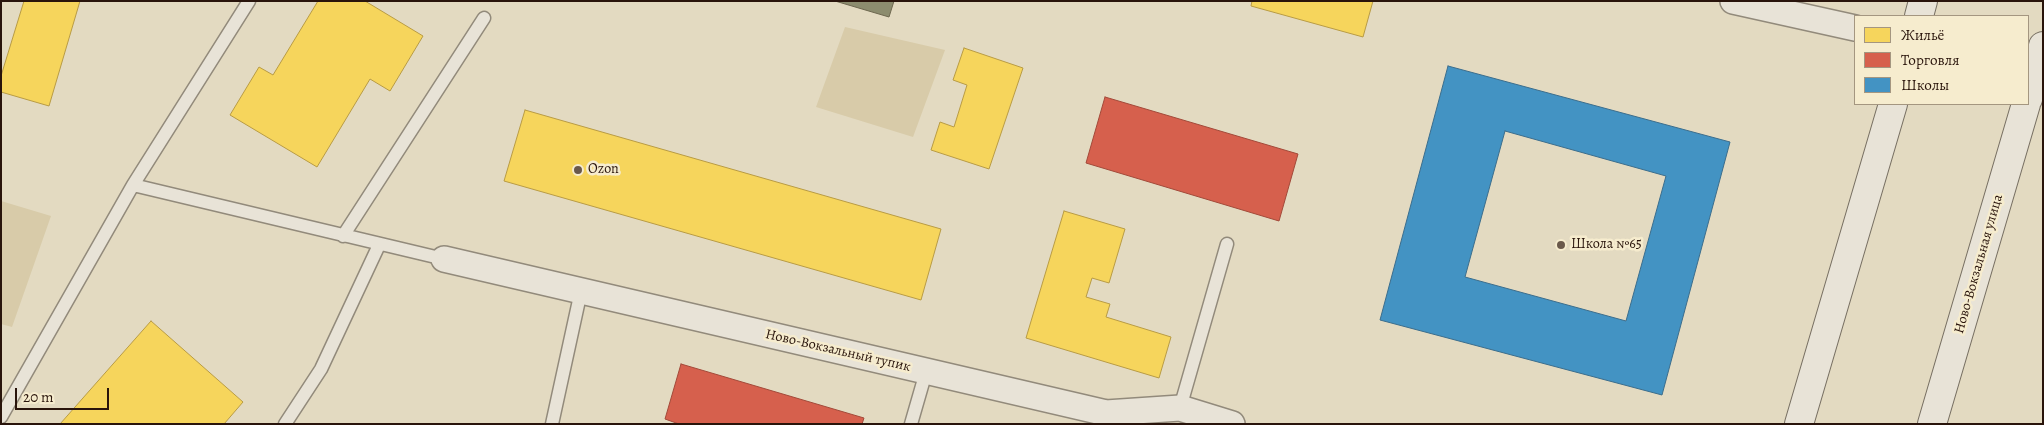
<!DOCTYPE html>
<meta charset="utf-8">
<style>
body{margin:0}
#map{position:relative;width:2044px;height:425px;overflow:hidden;background:#e3dac1;font-family:Alegreya,serif}
canvas{display:block}
.frame{position:absolute;inset:0;border:2px solid #29140b;pointer-events:none}
.legend{position:absolute;left:1854px;top:15px;width:175px;height:90px;box-sizing:border-box;background:#f6ecce;border:1px solid #a49680;margin:0;padding:6px 9px;list-style:none;font-size:15px;color:#29140b}
.legend li{display:flex;align-items:center;gap:10px;height:25px}
.legend b{width:25px;border:1px solid #a49680}
.scale{position:absolute;left:15px;top:388px;width:94px;height:22px;box-sizing:border-box;border:2px solid #29140b;border-top:0;padding-left:6px;font-size:15px;line-height:18px;white-space:nowrap;color:#29140b;-webkit-text-stroke:4px #f6ecce;paint-order:stroke}
</style>
<div id="map">
<canvas width="2044" height="425"></canvas>
<div class="frame"></div>
<ul class="legend">
<li><b style="height:14px;background:#f6d55c"></b>Жильё</li>
<li><b style="height:14px;background:#d6604d"></b>Торговля</li>
<li><b style="height:14px;background:#4393c3"></b>Школы</li>
</ul>
<div class="scale">20 m</div>
</div>
<script>
const context = document.querySelector('canvas').getContext('2d');
context.lineJoin = 'round';
function fill(path, color) {
  context.fillStyle = color;
  context.fill(path, 'evenodd');
}
function shape(rows) {
  const path = new Path2D();
  for (const r of rows) {
    path.moveTo(r[0], r[1]);
    for (let i = 2; i < r.length; i += 2) path.lineTo(r[i], r[i + 1]);
  }
  return path;
}
function trace(path, color, width, dash) {
  context.strokeStyle = color;
  context.lineWidth = width;
  context.lineCap = dash ? 'butt' : 'round';
  context.setLineDash(dash || []);
  context.stroke(path);
}
function write(font, color, halo, rows, align = 'center') {
  context.font = font + ' Alegreya,serif';
  context.lineWidth = 5;
  context.setLineDash([]);
  context.textBaseline = 'middle';
  context.strokeStyle = halo;
  context.fillStyle = color;
  for (const [text, x, y, turn = 0] of rows) {
    context.save();
    context.translate(x, y);
    context.rotate((+turn || 0) * Math.PI / 180);
    context.textAlign = isNaN(turn) ? turn : align;
    if (halo) context.strokeText(text, 0, 0);
    context.fillText(text, 0, 0);
    context.restore();
  }
}
const green = shape([
 [845,27,945,50,913,137,816,107],
 [1,201,51,216,12,327,1,324]
]);
const homes = shape([
 [24,1,80,1,49,106,1,92,1,76,24,1],
 [318,1,365,1,423,36,390,91,370,79,317,167,230,115,259,67,273,75,318,1],
 [1252,1,1373,1,1363,37,1251,6,1252,1],
 [964,48,1023,68,989,169,931,150,940,122,954,127,967,85,953,80,964,48],
 [525,110,941,229,921,300,504,181,525,110],
 [1064,211,1125,229,1109,283,1092,278,1086,297,1110,304,1106,317,1171,337,1159,378,1026,338,1064,211],
 [151,321,243,402,224,424,60,424,151,321]
]);
const shops = shape([
 [1105,97,1298,154,1279,221,1086,163,1105,97],
 [681,364,864,418,862,424,679,424,665,419,681,364]
]);
const schools = shape([
 [1448,66,1730,142,1662,395,1380,320,1448,66],
 [1505,131,1666,176,1626,321,1465,277,1505,131]
]);
const industry = shape([
 [835,1,894,1,889,17,835,1]
]);
const lane = shape([
 [133,185,249,1],
 [343,236,484,18],
 [1180,408,1227,244],
 [1,417,133,185,444,259],
 [285,424,321,369,379,245],
 [552,424,581,291],
 [911,424,926,372]
]);
const street = shape([
 [1733,1,1855,28],
 [444,259,1106,413,1180,408,1232,424]
]);
const secondary = shape([
 [1919,16,1923,1],
 [2028,99,2043,46],
 [1799,424,1893,104],
 [1932,424,2026,104]
]);
const markers = [
 [578,170,5,"#6a594b"],
 [1561,245,5,"#6a594b"]
];
const poiNames = [
 ["Ozon",588,170],
 ["Школа №65",1571,245]
];
const streetNames = [
 ["Ново-Вокзальная улица",1979,264,-74],
 ["Ново-Вокзальный тупик",838,351,13]
];
fill(green, '#d8cba9');
fill(homes, '#f6d55c');
trace(homes, '#b89b44', 1);
fill(shops, '#d6604d');
trace(shops, '#a24939', 1);
fill(schools, '#4393c3');
trace(schools, '#3b6d8c', 1);
fill(industry, '#8c8c6e');
trace(industry, '#6e6850', 1);
trace(lane, '#928a7b', 15);
trace(street, '#928a7b', 28);
trace(secondary, '#776f62', 30);
trace(lane, '#e8e3d7', 12);
trace(street, '#e8e3d7', 25);
trace(secondary, '#e8e3d7', 28);
for (const [x, y, r, color] of markers) {
  const dot = new Path2D();
  dot.arc(x, y, r, 0, 2 * Math.PI);
  context.fillStyle = color;
  context.fill(dot);
  trace(dot, '#f6ecce', 2);
}
write('14px', '#29140b', '#f6ecce', poiNames, 'left');
write('14px', '#29140b', '#f6ecce', streetNames);
</script>
